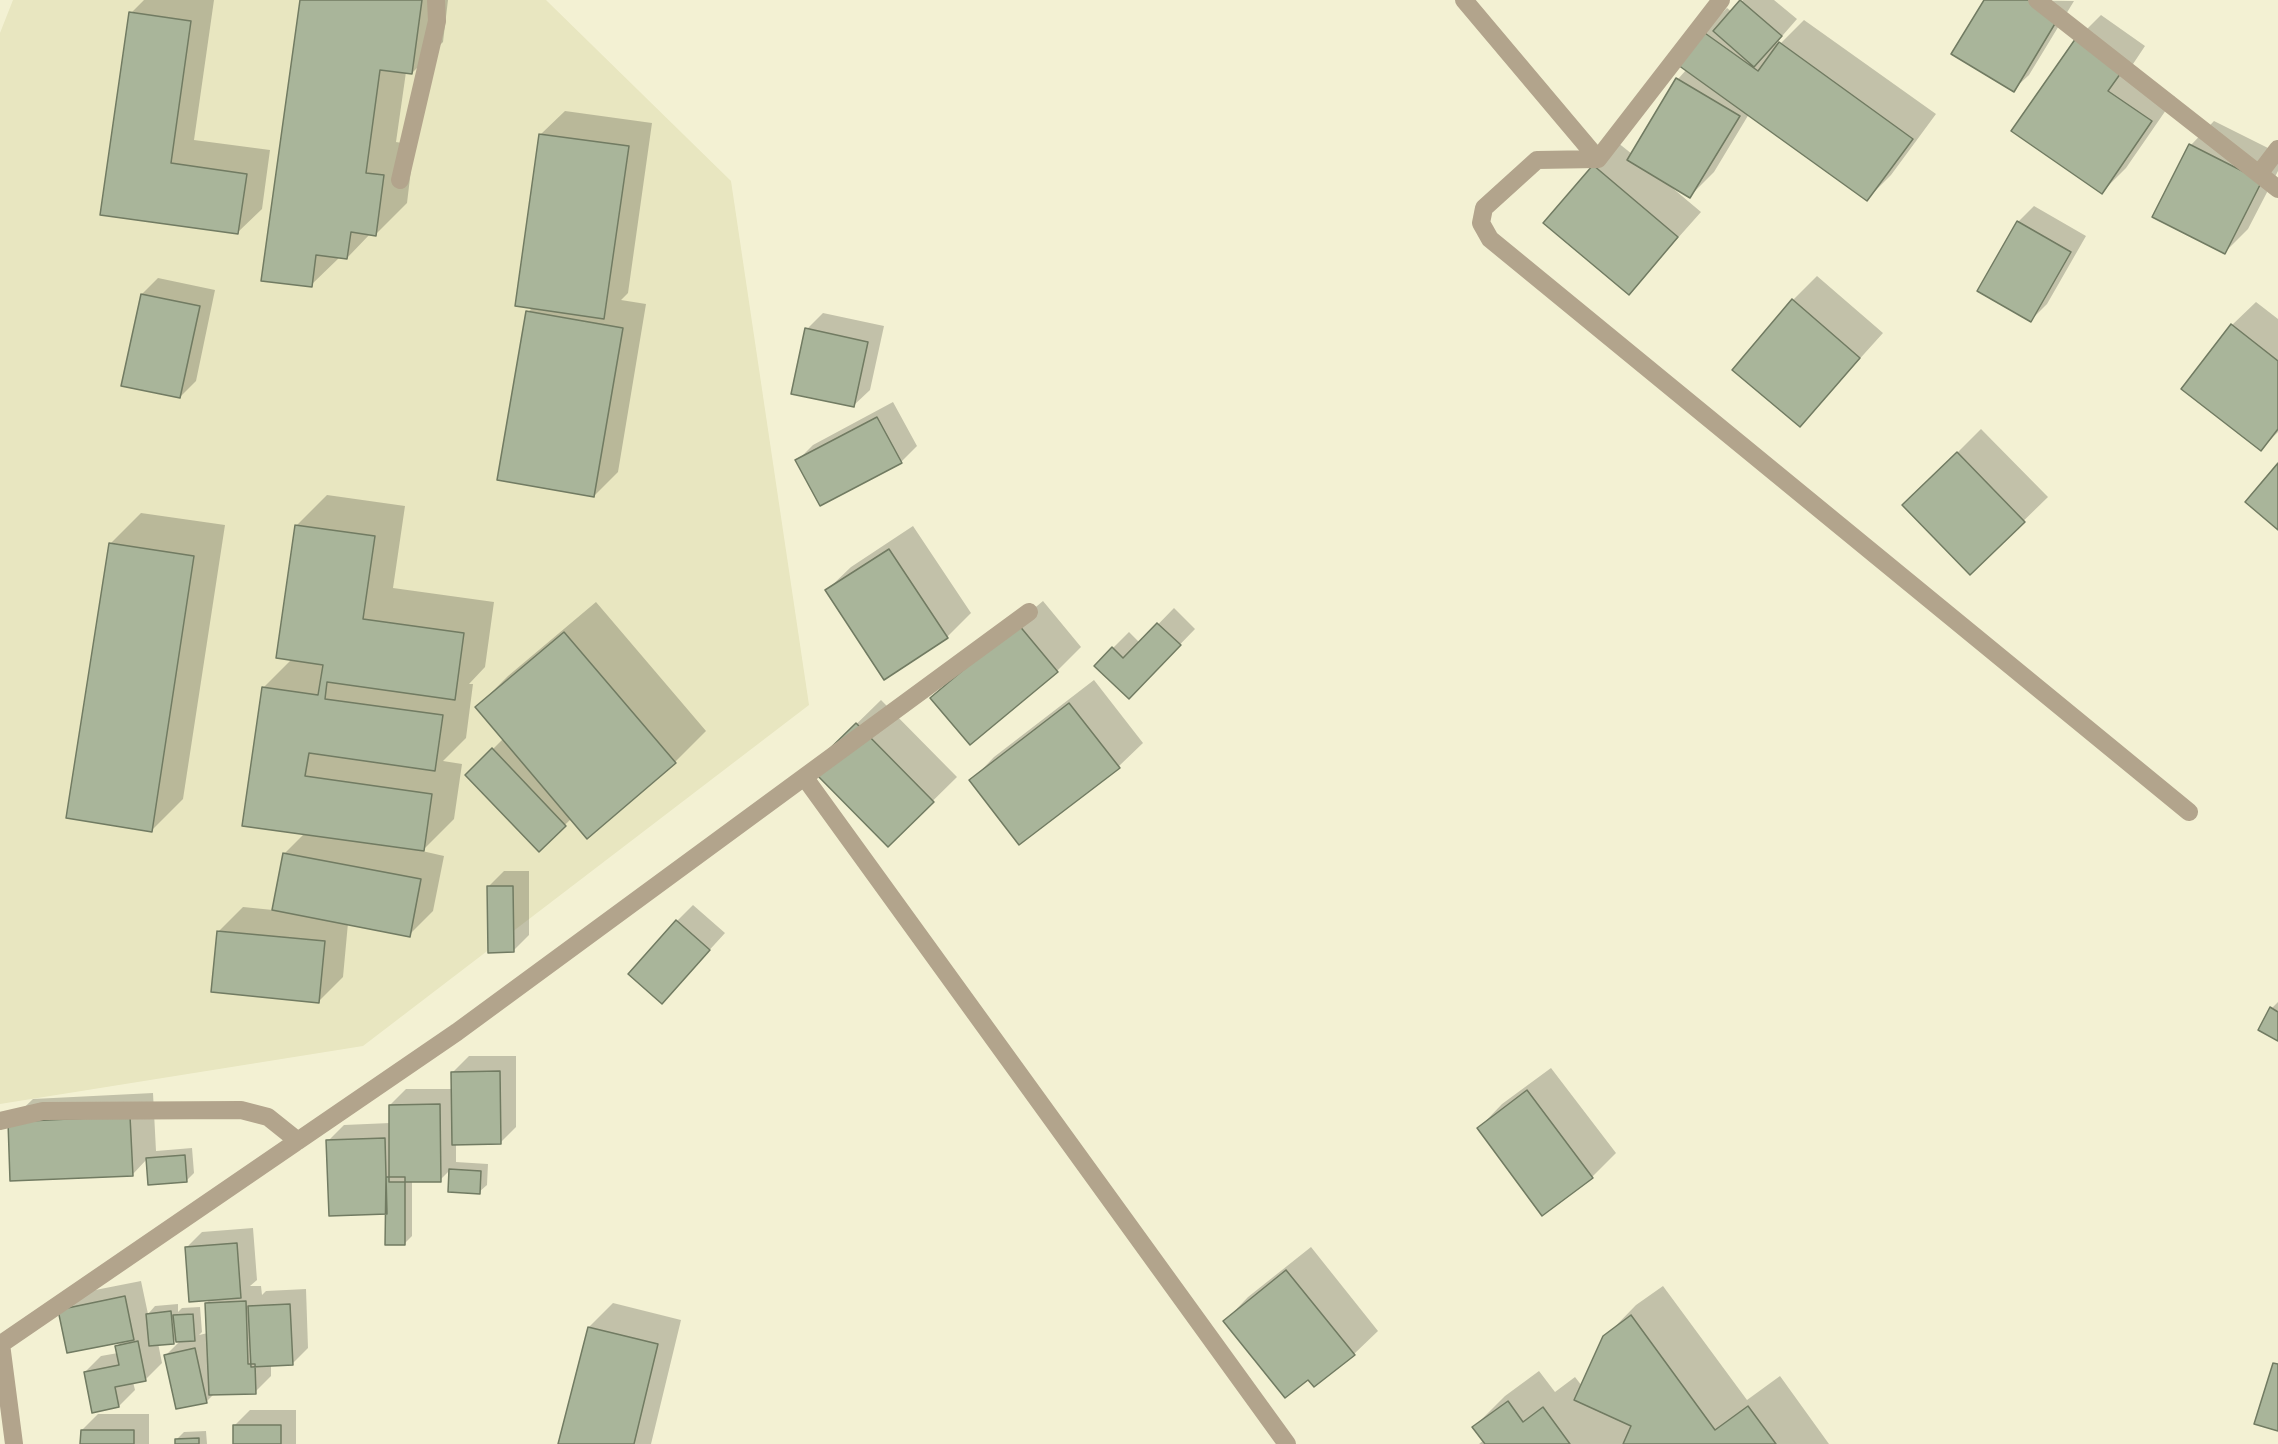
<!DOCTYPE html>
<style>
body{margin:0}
canvas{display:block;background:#f3f1d3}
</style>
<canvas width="2278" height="1444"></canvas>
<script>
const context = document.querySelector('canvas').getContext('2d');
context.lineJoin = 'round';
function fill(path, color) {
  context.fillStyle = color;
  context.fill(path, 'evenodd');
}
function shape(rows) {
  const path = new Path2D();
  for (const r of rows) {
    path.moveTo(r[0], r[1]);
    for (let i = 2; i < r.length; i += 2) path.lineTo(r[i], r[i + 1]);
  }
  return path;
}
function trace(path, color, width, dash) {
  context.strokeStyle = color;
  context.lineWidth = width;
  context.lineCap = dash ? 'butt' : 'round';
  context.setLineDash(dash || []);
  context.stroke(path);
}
const built = shape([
 [13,0,546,0,731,181,809,705,363,1046,0,1104,0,33]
]);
const shadow = shape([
 [144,0,214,0,194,140,270,150,262,209,238,232,102,214,131,13],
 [302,0,448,0,443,42,412,73,406,72,396,142,414,145,407,203,376,234,371,233,347,258,340,257,311,285],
 [1743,0,1774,0,1797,19,1776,43,1779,45,1804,20,1936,114,1891,175,1867,199,1749,114,1714,172,1690,196,1670,186,1701,212,1629,293,1545,223,1617,142,1632,154,1678,79,1687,69,1703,32,1727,8,1732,12],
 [1986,0,2074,1,2029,75,2013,90],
 [2101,15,2145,46,2131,67,2175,97,2126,168,2102,192,2077,39],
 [565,111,652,123,628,293,621,300,646,304,618,472,594,496,528,312,533,307,541,134],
 [2214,121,2278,153,2278,171,2248,229,2224,253,2154,216,2191,145],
 [2034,206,2086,236,2047,304,2031,320,2018,222],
 [1817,276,1883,333,1800,425,1793,300],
 [158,278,215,290,196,381,180,397,142,294],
 [2256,302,2278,319,2278,432,2261,449,2232,325],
 [823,313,884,326,870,390,853,406,807,329],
 [893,402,917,446,901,462,797,461,813,445],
 [1981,429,2048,497,1970,573,1928,482],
 [327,495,405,506,393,588,494,602,485,667,469,684,473,684,466,738,443,761,462,764,454,819,422,851,444,856,433,911,409,935,348,923,343,977,319,1001,219,931,243,907,273,910,284,854,305,833,263,688,292,659,296,526],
 [141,513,225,525,183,799,152,830,110,544],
 [913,526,971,613,947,637,827,590,851,567],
 [1043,601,1081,647,1057,671,970,743,932,698,956,674],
 [596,602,706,731,675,762,587,837,572,818,539,850,467,775,504,738,477,707,508,676],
 [1174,608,1195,629,1129,697,1096,665,1129,632,1140,643],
 [1094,680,1143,743,1119,766,971,781,994,757],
 [881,700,957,777,888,845,836,744],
 [504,871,529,871,529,935,513,951,488,887],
 [693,905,725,933,662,1002,677,921],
 [2278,1002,2278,1040,2272,1008],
 [469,1056,516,1056,516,1127,500,1143,456,1143,456,1162,488,1164,487,1185,479,1192,450,1170,440,1180,412,1180,412,1236,404,1244,387,1213,328,1141,344,1125,390,1123,390,1105,406,1089,453,1089,453,1072],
 [1551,1068,1616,1153,1592,1177,1479,1128,1502,1104],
 [153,1093,156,1151,192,1148,194,1173,187,1180,147,1159,133,1174,9,1122,33,1099],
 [253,1228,257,1280,250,1286,261,1286,262,1295,266,1291,306,1289,308,1348,292,1364,271,1365,271,1376,255,1392,214,1394,206,1402,166,1355,181,1340,177,1338,173,1342,158,1343,162,1363,146,1379,133,1382,135,1390,119,1406,85,1372,101,1356,118,1353,117,1346,122,1341,59,1310,75,1294,141,1281,148,1314,155,1306,178,1304,178,1312,182,1308,200,1307,202,1332,199,1335,208,1333,206,1303,211,1299,186,1248,202,1232],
 [1311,1247,1378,1331,1354,1354,1309,1378,1225,1321,1248,1297],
 [1663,1286,1747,1400,1780,1376,1829,1444,1479,1444,1484,1440,1474,1427,1505,1396,1539,1371,1555,1392,1575,1377,1582,1386,1605,1337,1636,1305],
 [613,1303,681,1320,651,1444,560,1444,589,1327],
 [250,1410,296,1410,296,1444,234,1444,234,1426],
 [98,1414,149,1414,149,1444,82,1444,82,1430],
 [206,1431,207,1444,177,1444,176,1440,184,1432]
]);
const building = shape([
 [300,0,422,0,412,74,380,70,366,173,384,175,376,236,351,232,347,259,316,255,312,287,261,281,300,0],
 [1740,0,1782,36,1754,67,1713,31,1740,0],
 [1984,0,2031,0,2059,17,2014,92,1951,54,1984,0],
 [129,12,191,21,171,163,247,174,238,234,100,215,129,12],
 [1702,31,1758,71,1779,42,1913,139,1867,201,1678,65,1702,31],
 [2076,38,2123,70,2108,91,2152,121,2102,194,2011,131,2076,38],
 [1676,78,1740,116,1690,198,1627,160,1676,78],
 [539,134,629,146,604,319,515,306,539,134],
 [2189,144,2262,181,2225,254,2152,217,2189,144],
 [1593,165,1678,237,1629,295,1543,223,1593,165],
 [2017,221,2071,252,2031,322,1977,291,2017,221],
 [141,294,200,306,180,398,121,386,141,294],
 [1792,299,1860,358,1800,427,1732,370,1792,299],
 [526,311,623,328,594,497,497,480,526,311],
 [2231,324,2278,361,2278,429,2261,451,2181,389,2231,324],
 [805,328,868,342,854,407,791,394,805,328],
 [877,417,902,463,820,506,795,460,877,417],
 [1957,452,2025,522,1970,575,1902,505,1957,452],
 [2278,463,2278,530,2245,502,2278,463],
 [295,525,375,536,363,619,464,633,455,700,327,682,325,699,443,715,435,771,309,753,305,776,432,794,424,851,242,826,262,687,318,695,323,665,276,658,295,525],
 [109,543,194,556,152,832,66,818,109,543],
 [889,549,948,638,884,680,825,590,889,549],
 [1157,623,1181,645,1129,699,1094,666,1112,647,1123,658,1157,623],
 [1018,624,1058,672,970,745,930,698,1018,624],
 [564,632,676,763,587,839,475,707,564,632],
 [1069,703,1120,768,1019,845,969,780,1069,703],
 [856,723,934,802,888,847,810,768,856,723],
 [492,748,566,826,539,852,465,775,492,748],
 [283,853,421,879,410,937,272,910,283,853],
 [487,886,513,886,514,952,488,953,487,886],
 [676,920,710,950,662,1004,628,974,676,920],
 [217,931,325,941,319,1003,211,992,217,931],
 [2270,1007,2278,1012,2278,1041,2258,1030,2270,1007],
 [500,1071,501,1144,452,1145,451,1072,500,1071],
 [1527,1090,1593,1178,1542,1216,1477,1128,1527,1090],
 [440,1104,441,1182,389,1182,389,1105,440,1104],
 [130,1116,133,1176,10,1181,8,1122,130,1116],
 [385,1138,387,1214,329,1216,326,1140,385,1138],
 [185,1155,187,1182,148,1185,146,1158,185,1155],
 [449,1169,481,1171,480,1194,448,1192,449,1169],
 [386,1177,405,1177,405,1245,385,1245,386,1177],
 [237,1243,241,1298,189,1302,185,1247,237,1243],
 [1286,1270,1355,1355,1314,1387,1308,1380,1285,1398,1223,1321,1286,1270],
 [125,1296,134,1340,67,1353,58,1310,125,1296],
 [246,1301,248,1364,255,1364,256,1394,209,1395,205,1303,246,1301],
 [290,1304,293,1365,251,1367,248,1306,290,1304],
 [171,1311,174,1344,149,1346,146,1314,171,1311],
 [193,1314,195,1341,176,1342,173,1315,193,1314],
 [1631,1315,1715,1430,1748,1406,1776,1444,1623,1444,1631,1426,1574,1400,1603,1336,1631,1315],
 [588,1327,658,1344,634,1444,558,1444,588,1327],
 [138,1341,146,1381,115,1387,119,1407,92,1413,84,1372,119,1365,115,1346,138,1341],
 [195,1348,207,1403,176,1409,164,1355,195,1348],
 [2273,1363,2278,1364,2278,1431,2254,1424,2273,1363],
 [1508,1401,1523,1422,1543,1407,1570,1444,1485,1444,1472,1427,1508,1401],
 [233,1425,281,1425,281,1444,233,1444,233,1425],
 [81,1430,134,1430,134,1444,80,1444,81,1430],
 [199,1438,199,1444,175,1444,175,1439,199,1438]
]);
const minor = shape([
 [1464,0,1598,159],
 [2037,0,2278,189],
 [1598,159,1537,160,1484,208,1481,223,1490,239,2189,812],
 [1598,159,1721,0],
 [2259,174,2278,149],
 [400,180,437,21,436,0],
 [805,778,1287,1444],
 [0,1121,43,1111,241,1110,268,1117,298,1141],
 [14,1444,1,1344,457,1032,1029,612]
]);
fill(built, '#e8e6c0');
fill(shadow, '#0003');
fill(building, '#a9b59a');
trace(building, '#717b62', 1.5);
trace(minor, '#b2a48c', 18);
</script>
